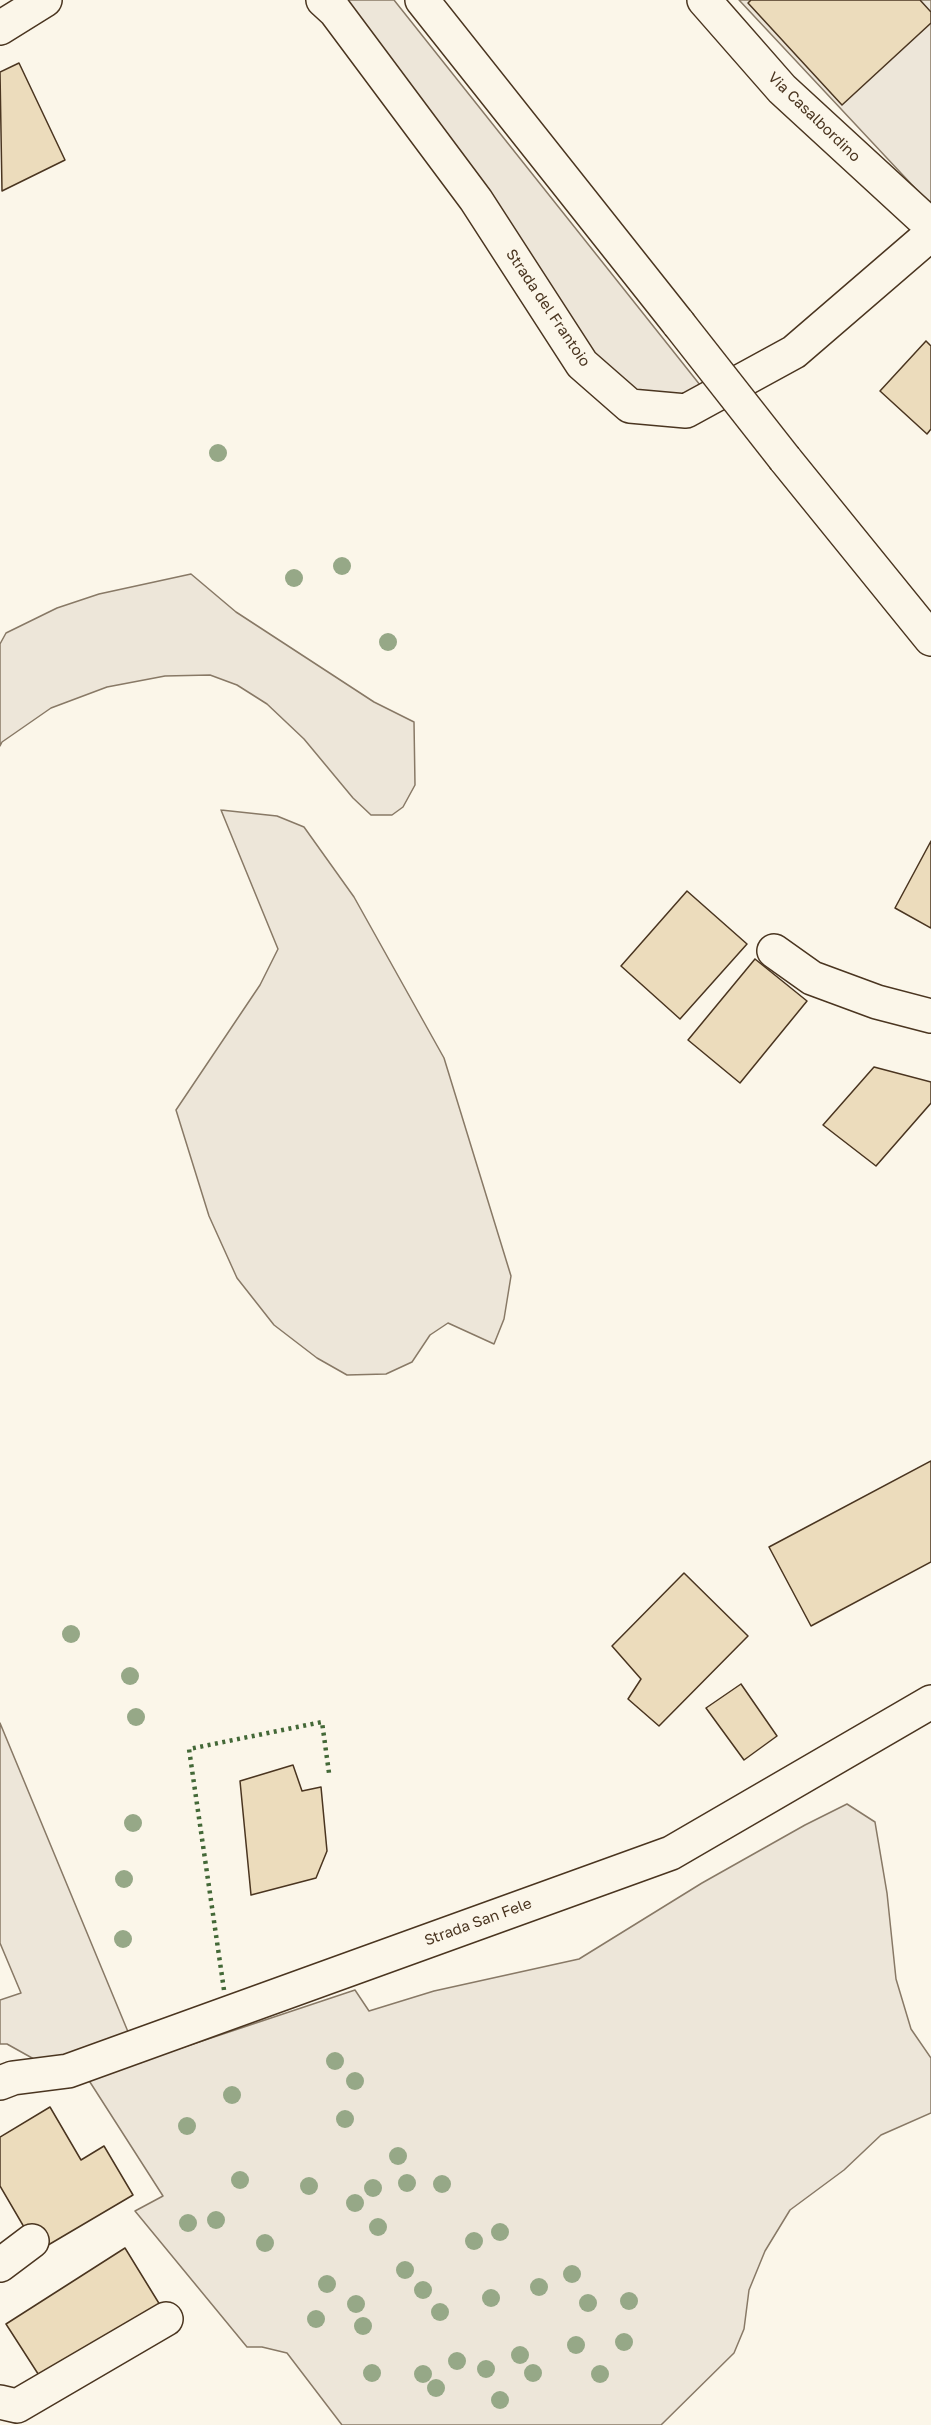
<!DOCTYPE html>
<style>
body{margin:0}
canvas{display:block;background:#fbf6e9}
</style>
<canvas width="931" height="2425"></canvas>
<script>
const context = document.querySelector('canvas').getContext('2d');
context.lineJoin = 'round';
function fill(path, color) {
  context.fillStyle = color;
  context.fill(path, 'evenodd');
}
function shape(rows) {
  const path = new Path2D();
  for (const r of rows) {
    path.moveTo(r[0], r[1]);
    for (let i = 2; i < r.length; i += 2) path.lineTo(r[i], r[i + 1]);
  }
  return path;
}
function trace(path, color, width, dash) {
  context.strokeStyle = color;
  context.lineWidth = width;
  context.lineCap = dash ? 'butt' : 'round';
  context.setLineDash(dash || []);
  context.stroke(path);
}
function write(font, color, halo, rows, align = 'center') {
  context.font = font + ' "Golos Text",sans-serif';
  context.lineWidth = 4.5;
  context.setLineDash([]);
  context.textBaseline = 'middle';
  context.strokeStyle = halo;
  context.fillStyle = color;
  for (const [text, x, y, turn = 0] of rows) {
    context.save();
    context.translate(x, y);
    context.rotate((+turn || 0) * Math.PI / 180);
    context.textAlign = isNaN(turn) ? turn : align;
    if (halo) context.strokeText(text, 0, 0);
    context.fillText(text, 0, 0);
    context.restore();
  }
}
const green = shape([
 [331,0,394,0,708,395,655,404,607,376,331,0],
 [739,0,931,0,931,201,929,203,739,0],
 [191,574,236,612,374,702,414,722,415,785,403,807,392,815,371,815,353,798,304,739,267,704,237,685,210,675,165,676,107,687,51,708,2,742,0,746,0,644,6,633,57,608,99,594,191,574],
 [221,810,277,816,304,827,354,897,444,1058,511,1276,504,1319,494,1344,448,1323,430,1335,412,1362,386,1374,347,1375,317,1358,274,1325,237,1278,209,1216,176,1110,260,985,278,949,221,810],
 [0,1723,131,2039,50,2068,7,2044,0,2044,0,2000,21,1993,0,1943,0,1723],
 [847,1804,875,1822,887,1893,896,1979,911,2029,931,2058,931,2113,881,2135,844,2170,790,2210,765,2251,749,2290,744,2329,734,2353,661,2425,342,2425,287,2353,262,2347,247,2347,135,2211,163,2196,88,2079,355,1990,369,2011,434,1991,579,1959,702,1883,805,1825,847,1804]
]);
const building = shape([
 [751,0,920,0,931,12,931,23,842,105,748,3,751,0],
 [19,63,65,160,2,191,0,72,19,63],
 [926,341,931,346,931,429,927,434,880,391,926,341],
 [931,841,931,928,895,908,931,841],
 [687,891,747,944,680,1019,621,966,687,891],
 [755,959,807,1001,740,1083,688,1040,755,959],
 [874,1067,931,1082,931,1103,876,1166,823,1125,874,1067],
 [931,1461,931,1562,811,1626,769,1547,931,1461],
 [684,1573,748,1636,659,1726,628,1699,641,1679,612,1646,684,1573],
 [741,1684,777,1736,744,1760,706,1708,741,1684],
 [293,1765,302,1791,321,1787,327,1851,316,1878,251,1895,240,1781,293,1765],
 [50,2107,81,2160,104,2146,133,2195,38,2251,0,2186,0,2137,50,2107],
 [125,2248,160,2305,42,2380,6,2324,125,2248]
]);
const street = shape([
 [323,0,335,11,476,200,582,364,630,406,686,411,794,352,931,234],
 [704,0,782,89,931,226],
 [0,28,45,0],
 [774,951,812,978,877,1002,931,1016],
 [0,2083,13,2078,68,2071,671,1853,931,1702],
 [0,2265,32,2241],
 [0,2402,17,2406,166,2319]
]);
const highway = shape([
 [422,0,679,324],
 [785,459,931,639]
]);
const highwayBridge = shape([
 [679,324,785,459]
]);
const hedge = shape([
 [224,1990,189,1749,322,1722,329,1773]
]);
const trees = [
 [218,453],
 [342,566],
 [294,578],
 [388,642],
 [71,1634],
 [130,1676],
 [136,1717],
 [133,1823],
 [124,1879],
 [123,1939],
 [335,2061],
 [355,2081],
 [232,2095],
 [345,2119],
 [187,2126],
 [398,2156],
 [240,2180],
 [407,2183],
 [442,2184],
 [309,2186],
 [373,2188],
 [355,2203],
 [216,2220],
 [188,2223],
 [378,2227],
 [500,2232],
 [474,2241],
 [265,2243],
 [405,2270],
 [572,2274],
 [327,2284],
 [539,2287],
 [423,2290],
 [491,2298],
 [629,2301],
 [588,2303],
 [356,2304],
 [440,2312],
 [316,2319],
 [363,2326],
 [624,2342],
 [576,2345],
 [520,2355],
 [457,2361],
 [486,2369],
 [372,2373],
 [533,2373],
 [423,2374],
 [600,2374],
 [436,2388],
 [500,2400]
];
const streetNames = [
 ["Via Casalbordino",814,117,44],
 ["Strada del Frantoio",548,308,56],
 ["Strada San Fele",478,1922,-20]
];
fill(green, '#ede6d9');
trace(green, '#887966', 1.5);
fill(building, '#ecdcbc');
trace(building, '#4a3520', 1.5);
trace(street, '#4a3520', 36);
trace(highway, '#4a3520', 36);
trace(street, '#fbf6e9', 33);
trace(highway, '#fbf6e9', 33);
trace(highwayBridge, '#4a3520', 36, []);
trace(highwayBridge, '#fbf6e9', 33);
trace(hedge, '#436837', 4.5, [3, 4.5]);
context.fillStyle = '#96a887';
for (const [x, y] of trees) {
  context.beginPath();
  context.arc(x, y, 9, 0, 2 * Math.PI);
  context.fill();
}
write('15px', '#4a3520', '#fbf6e9', streetNames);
</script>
